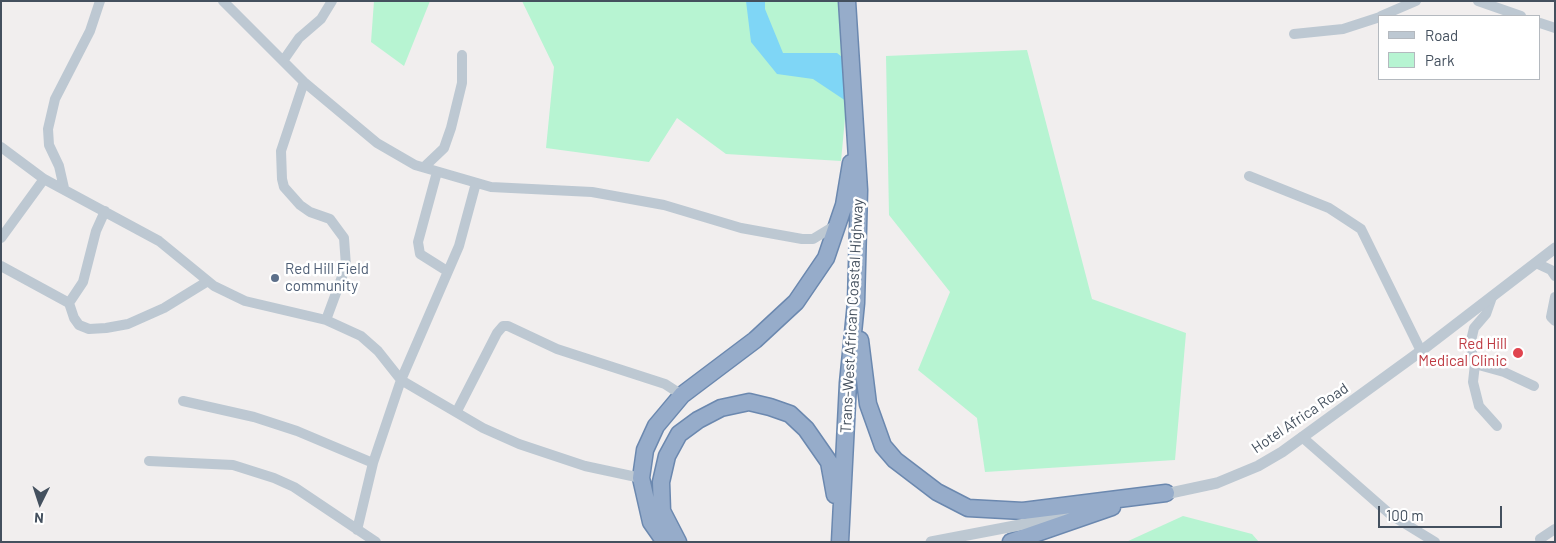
<!DOCTYPE html>
<style>
body{margin:0}
#map{position:relative;width:1556px;height:543px;overflow:hidden;background:#f1eeee;font-family:Barlow,sans-serif}
canvas{display:block}
.frame{position:absolute;inset:0;border:2px solid #44505e;pointer-events:none}
.legend{position:absolute;left:1378px;top:15px;width:162px;height:65px;box-sizing:border-box;background:#fff;border:1px solid #b4b9bf;margin:0;padding:6px 9px;list-style:none;font-size:15px;color:#44505e}
.legend li{display:flex;align-items:center;gap:10px;height:25px}
.legend b{width:25px;border:1px solid #b4b9bf}
.north{position:absolute;left:15px;top:478px;width:50px;height:50px;-webkit-text-stroke:4px #fff;paint-order:stroke;rotate:184deg;font-size:14px;font-weight:700;line-height:20px;text-align:center;color:#44505e}
.north::after{content:'';display:block;margin:auto;width:18px;height:22px;background:#44505e;clip-path:polygon(50% 0,100% 100%,50% 72%,0 100%)}
.scale{position:absolute;left:1378px;top:506px;width:124px;height:22px;box-sizing:border-box;border:2px solid #44505e;border-top:0;padding-left:6px;font-size:15px;line-height:18px;white-space:nowrap;color:#44505e;-webkit-text-stroke:4px #fff;paint-order:stroke}
</style>
<div id="map">
<canvas width="1556" height="543"></canvas>
<div class="frame"></div>
<ul class="legend">
<li><b style="height:6px;background:#bdc8d2"></b>Road</li>
<li><b style="height:14px;background:#b7f4d2"></b>Park</li>
</ul>
<div class="north">N</div>
<div class="scale">100 m</div>
</div>
<script>
const context = document.querySelector('canvas').getContext('2d');
context.lineJoin = 'round';
function fill(path, color) {
  context.fillStyle = color;
  context.fill(path, 'evenodd');
}
function shape(rows) {
  const path = new Path2D();
  for (const r of rows) {
    path.moveTo(r[0], r[1]);
    for (let i = 2; i < r.length; i += 2) path.lineTo(r[i], r[i + 1]);
  }
  return path;
}
function trace(path, color, width, dash) {
  context.strokeStyle = color;
  context.lineWidth = width;
  context.lineCap = dash ? 'butt' : 'round';
  context.setLineDash(dash || []);
  context.stroke(path);
}
function write(font, color, halo, rows, align = 'center') {
  context.font = font + ' Barlow,sans-serif';
  context.lineWidth = 5;
  context.setLineDash([]);
  context.textBaseline = 'middle';
  context.strokeStyle = halo;
  context.fillStyle = color;
  for (const [text, x, y, turn = 0] of rows) {
    context.save();
    context.translate(x, y);
    context.rotate((+turn || 0) * Math.PI / 180);
    context.textAlign = isNaN(turn) ? turn : align;
    if (halo) context.strokeText(text, 0, 0);
    context.fillText(text, 0, 0);
    context.restore();
  }
}
const green = shape([
 [374,1,430,1,404,66,371,42],
 [522,1,843,1,851,55,841,161,726,154,677,118,649,162,546,148,554,67],
 [1027,50,1092,299,1186,333,1175,460,985,472,977,418,918,370,950,292,889,215,886,56],
 [1183,516,1252,534,1259,542,1126,542]
]);
const water = shape([
 [746,1,765,1,765,9,783,53,837,53,852,65,849,103,813,79,777,74,751,42]
]);
const minor = shape([
 [223,1,304,82,377,143,415,165,491,187,592,192,664,205,741,228,802,239,813,239,836,225],
 [1478,1,1521,16],
 [1381,16,1416,1],
 [1540,23,1555,28],
 [1294,34,1343,29,1380,17],
 [283,61,299,38,321,19,332,1],
 [304,82,281,151,282,179,284,187,300,205,310,212,330,219,344,238,346,266,326,320],
 [1,147,44,179,159,241,214,286,245,301,326,320,361,336,378,351,401,380,483,428,519,444,585,466,641,478],
 [424,167,444,148,451,128,462,83,462,55],
 [437,172,418,242,420,254,447,271],
 [1249,176,1329,208,1361,229,1421,351],
 [64,188,59,166,49,145,48,129,55,99,90,31,100,1],
 [1,238,44,179],
 [1536,263,1551,270,1555,276],
 [1,266,69,303,83,282,96,231,105,211],
 [1492,297,1486,314,1474,328,1470,345,1475,364,1504,372,1534,386],
 [1555,297,1551,317,1555,321],
 [69,303,74,318,79,325,89,329,106,328,128,324,164,308,208,281],
 [1475,364,1473,382,1479,406,1497,426],
 [183,401,254,417,297,431,373,463],
 [457,411,497,333,503,326,508,326,557,349,665,384,682,395],
 [1302,437,1391,515,1435,542],
 [149,461,233,465,274,478,294,487,376,542],
 [357,530,373,463,401,380,459,246,476,183],
 [1540,539,1555,529]
]);
const tertiary = shape([
 [1161,495,1217,483,1258,466,1282,452,1421,351,1555,248],
 [931,542,1072,515]
]);
const trunk = shape([
 [860,340,868,404,883,446,895,460,937,492,968,508,1023,511,1166,493],
 [665,542,651,522,641,478,645,450,656,426,682,395,755,340,796,302,826,258,844,205,851,163],
 [678,542,662,511,661,482,667,456,679,434,698,420,721,408,749,402,770,407,790,414,806,429,829,462,835,495],
 [840,542,848,383,856,303,859,190,847,1],
 [1011,542,1112,507]
]);
const markers = [
 [275,278,5,"#5c6f8a"],
 [1518,353,6,"#e0444e"]
];
const serviceNames = [
 ["Red Hill Field",285,269],
 ["community",285,286]
];
const streetNames = [
 ["Trans-West African Coastal Highway",852,316,-87],
 ["Hotel Africa Road",1300,418,-34]
];
const healthNames = [
 ["Red Hill",1507,344],
 ["Medical Clinic",1507,361]
];
fill(green, '#b7f4d2');
fill(water, '#7fd6f6');
trace(trunk, '#6b88af', 19);
trace(minor, '#bdc8d2', 10);
trace(tertiary, '#bdc8d2', 11);
trace(trunk, '#96acca', 16);
for (const [x, y, r, color] of markers) {
  const dot = new Path2D();
  dot.arc(x, y, r, 0, 2 * Math.PI);
  context.fillStyle = color;
  context.fill(dot);
  trace(dot, '#fff', 2);
}
write('15px', '#4e5e75', '#fff', serviceNames, 'left');
write('15px', '#44505e', '#fff', streetNames);
write('15px', '#be3a42', '#fff', healthNames, 'right');
</script>
